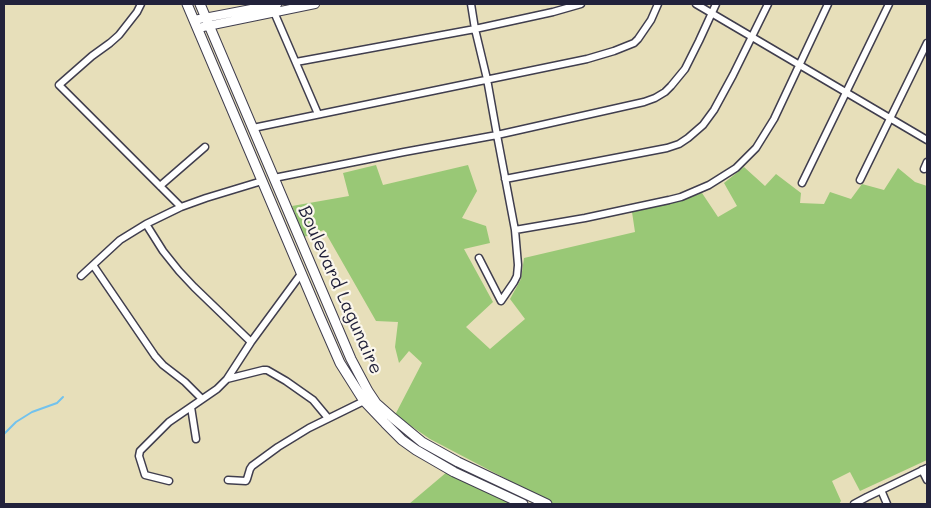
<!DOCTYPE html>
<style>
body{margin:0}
#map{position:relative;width:931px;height:508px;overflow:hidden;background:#e7dfba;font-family:Mali,sans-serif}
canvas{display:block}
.frame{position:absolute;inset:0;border:5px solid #22223b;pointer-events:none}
</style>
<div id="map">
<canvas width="931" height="508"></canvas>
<div class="frame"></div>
</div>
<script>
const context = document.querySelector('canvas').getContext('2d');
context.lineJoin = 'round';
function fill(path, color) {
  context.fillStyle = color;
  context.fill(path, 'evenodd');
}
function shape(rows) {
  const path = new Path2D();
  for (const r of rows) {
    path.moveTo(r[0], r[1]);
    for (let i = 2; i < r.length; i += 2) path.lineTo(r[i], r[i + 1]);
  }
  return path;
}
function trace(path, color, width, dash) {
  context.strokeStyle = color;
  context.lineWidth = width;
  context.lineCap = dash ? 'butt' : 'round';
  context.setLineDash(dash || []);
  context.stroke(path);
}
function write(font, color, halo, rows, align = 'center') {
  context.font = font + ' Mali,sans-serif';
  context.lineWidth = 4.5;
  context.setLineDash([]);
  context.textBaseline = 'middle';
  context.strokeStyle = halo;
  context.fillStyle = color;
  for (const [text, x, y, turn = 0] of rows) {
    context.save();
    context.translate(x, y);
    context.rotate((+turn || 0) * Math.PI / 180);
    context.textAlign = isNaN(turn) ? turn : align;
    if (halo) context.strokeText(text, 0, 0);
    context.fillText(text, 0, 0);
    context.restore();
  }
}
const green = shape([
 [376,165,383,185,468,165,477,191,462,218,486,226,490,243,464,249,493,302,466,327,490,349,525,319,510,299,521,279,524,258,635,232,632,212,685,199,702,193,718,217,737,206,724,183,744,167,765,186,776,174,801,193,800,203,824,204,830,192,851,199,862,184,884,190,898,168,915,182,927,186,927,460,860,491,850,472,832,481,841,501,839,504,554,504,430,439,395,415,422,363,409,351,399,363,395,347,398,322,376,321,324,230,304,237,292,206,349,196,343,173],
 [454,466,526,504,409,504]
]);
const stream = shape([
 [4,434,16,422,32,412,57,403,63,397]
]);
const minor = shape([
 [141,4,137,12,119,35,110,43,92,56,59,85,181,207],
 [471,4,475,29,487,79,497,135,515,230,518,265,517,276,514,282,501,301,479,258],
 [696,4,927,140],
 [274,12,318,114],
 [296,62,475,29,553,12,581,4],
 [253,128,587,59,614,51,634,43,638,39,651,20,658,4],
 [924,169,927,162],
 [274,178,404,152,497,135,644,102,655,98,665,92,671,86,685,69,699,41,716,4],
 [505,179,667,148,679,144,688,138,703,125,714,110,733,75,768,4],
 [860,180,927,43],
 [802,183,889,4],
 [160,186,205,147],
 [146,224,163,251,179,271,194,287,251,342],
 [515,230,585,218,669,200,681,197,709,185,736,168,756,148,774,119,828,4],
 [93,265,155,356,163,365,185,382,202,399],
 [81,276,120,240,146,224,181,207,206,198,262,181],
 [227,379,263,370,267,370,286,381,313,400,328,418],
 [191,407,196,439],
 [922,470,927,480],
 [228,480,246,481,247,479,250,469,252,466,278,447,309,428,364,401],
 [169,481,145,475,139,456,140,451,169,422,217,389,227,379,251,342,301,274],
 [881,490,887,504],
 [854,504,867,497,927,468]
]);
const tertiary = shape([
 [194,20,277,4],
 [198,28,315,4]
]);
const secondary = shape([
 [187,4,319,315,340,363,364,401,385,423,402,440,416,450,454,472,523,504],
 [200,4,351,359,368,391,376,403,393,418,422,442,458,462,547,504]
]);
const streetNames = [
 ["Boulevard Lagunaire",340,290,66]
];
fill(green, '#99c876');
trace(stream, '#72c2ed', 2);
trace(minor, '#403e4e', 9);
trace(tertiary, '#403e4e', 10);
trace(secondary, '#403e4e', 11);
trace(minor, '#fff', 6);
trace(tertiary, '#fff', 8);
trace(secondary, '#fff', 9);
write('18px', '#22223b', '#fbf7ec', streetNames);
</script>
